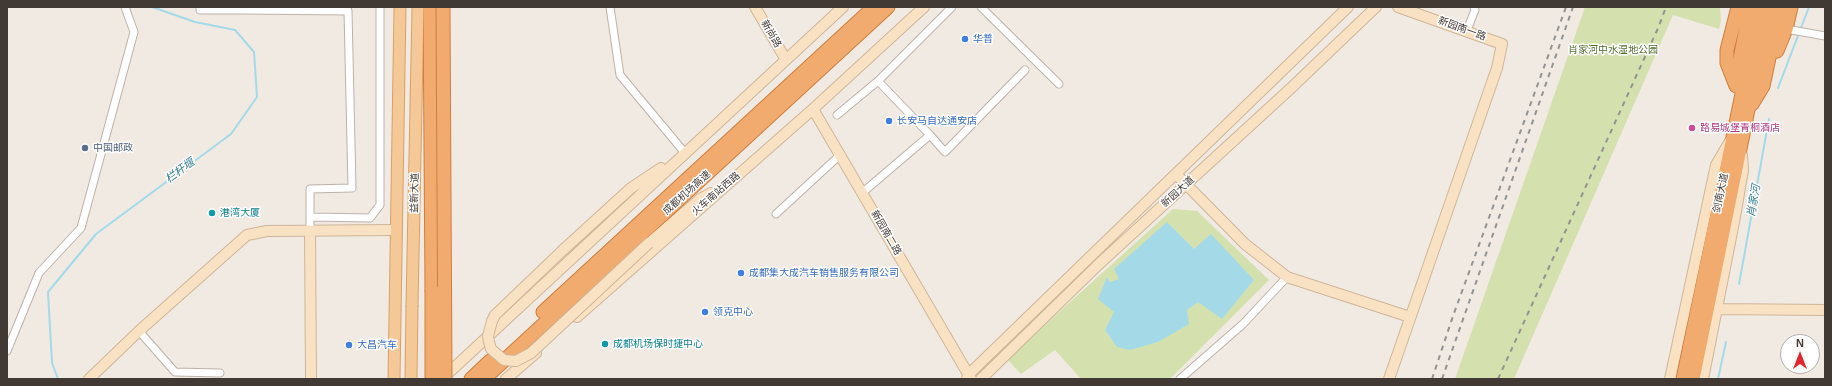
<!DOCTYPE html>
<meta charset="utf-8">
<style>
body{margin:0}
#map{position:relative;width:1832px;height:386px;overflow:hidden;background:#f0eae3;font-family:Helvetica,sans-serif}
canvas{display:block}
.frame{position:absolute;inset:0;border:8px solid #413934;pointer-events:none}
.north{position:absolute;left:1780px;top:334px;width:40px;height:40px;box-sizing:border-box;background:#fff;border:1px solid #b3b0ae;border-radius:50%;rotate:0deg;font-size:11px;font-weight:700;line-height:16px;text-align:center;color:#413934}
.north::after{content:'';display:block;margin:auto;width:14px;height:18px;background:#e6242d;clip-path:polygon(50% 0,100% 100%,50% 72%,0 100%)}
</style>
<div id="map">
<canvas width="1832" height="386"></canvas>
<div class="frame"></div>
<div class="north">N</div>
</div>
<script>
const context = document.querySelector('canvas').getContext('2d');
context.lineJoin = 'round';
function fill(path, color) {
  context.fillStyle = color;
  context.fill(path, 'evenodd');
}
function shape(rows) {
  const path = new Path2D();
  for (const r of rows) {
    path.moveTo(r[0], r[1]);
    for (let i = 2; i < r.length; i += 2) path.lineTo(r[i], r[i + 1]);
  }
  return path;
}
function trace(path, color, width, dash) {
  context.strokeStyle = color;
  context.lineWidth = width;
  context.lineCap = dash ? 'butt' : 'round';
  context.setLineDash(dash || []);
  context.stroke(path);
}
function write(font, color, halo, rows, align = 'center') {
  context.font = font + ' Helvetica,"Noto Sans SC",sans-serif';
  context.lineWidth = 3;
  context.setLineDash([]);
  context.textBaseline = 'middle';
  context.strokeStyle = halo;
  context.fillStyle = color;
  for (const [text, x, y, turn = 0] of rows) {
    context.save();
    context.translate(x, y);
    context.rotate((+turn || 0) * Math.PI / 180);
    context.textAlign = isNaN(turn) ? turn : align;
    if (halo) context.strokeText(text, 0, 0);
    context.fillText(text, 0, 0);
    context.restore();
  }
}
const green = shape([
 [1585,7,1720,7,1721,21,1719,29,1673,15,1514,379,1455,379],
 [1173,209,1197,211,1269,280,1173,376,1168,379,1081,379,1055,350,1021,374,1007,359]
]);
const water = shape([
 [1167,222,1194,249,1211,234,1254,280,1222,319,1198,302,1187,310,1189,324,1158,342,1130,350,1117,347,1105,330,1114,312,1098,299,1107,277,1110,282,1119,279,1114,269]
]);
const stream = shape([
 [1778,88,1809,7],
 [1739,284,1769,119],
 [58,379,52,363,48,292,96,234,231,134,257,97,254,52,235,30,195,22,152,7],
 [1718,379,1726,342]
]);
const street = shape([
 [200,7,200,10,244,10,244,7],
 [610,7,620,75,685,153],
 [981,7,1059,84],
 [244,10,348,11,352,188,310,189,310,231],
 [1786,29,1825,36],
 [1467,30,1475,10,1474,7],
 [837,115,878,81],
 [930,135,945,152,1025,70],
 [862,193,930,135,878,81,952,7],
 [776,214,840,155],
 [310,217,370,218,380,205,380,7],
 [139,331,175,372,220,373],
 [7,351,39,273,81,228,134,32,125,7],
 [1180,379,1243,324,1287,277]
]);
const secondary = shape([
 [755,7,786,60],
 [813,109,971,379],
 [1176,174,1245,244,1287,277,1410,317],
 [310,231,311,379],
 [649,243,700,199,711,193],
 [563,250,631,188,661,168],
 [1717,309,1825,310],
 [577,317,813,109,924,7],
 [443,378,843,7],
 [89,379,139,331,247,235,267,231,396,230],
 [506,379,536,353],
 [967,379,968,375,1348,7],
 [981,379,1099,264,1290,89,1376,7],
 [1389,379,1497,68,1502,44,1398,7],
 [1670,379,1716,165,1730,141],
 [1703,379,1735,217,1743,170,1742,155]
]);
const primary = shape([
 [412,305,418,7],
 [394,379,400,7]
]);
const highway = shape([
 [430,7,432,290],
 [1777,51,1786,29,1791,7],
 [1738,70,1750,7],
 [1736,86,1727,63,1727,50,1738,7],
 [1752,104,1763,86,1780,7],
 [543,312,874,7],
 [471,379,490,361],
 [484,379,888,7],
 [1683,379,1760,7],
 [1693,379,1769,7]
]);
const rail = shape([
 [1432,379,1453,316,1566,7],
 [1442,379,1573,7],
 [1498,379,1659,26,1666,7]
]);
const secondaryBridge = shape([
 [563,250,495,315,492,321,488,336,489,342,491,349,504,360,516,361,531,353,649,243]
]);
const primaryBridge = shape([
 [411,379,412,305]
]);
const highwayBridge = shape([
 [443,7,445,379],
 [432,379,432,290]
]);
const markers = [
 [965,39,4,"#3f7fe0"],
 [889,121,4,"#3f7fe0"],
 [1692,128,4,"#d1479c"],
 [85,148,4,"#5c6f8a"],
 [212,213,4,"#0f9aa8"],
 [741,273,4,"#3f7fe0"],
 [705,312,4,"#3f7fe0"],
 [605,344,4,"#0f9aa8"],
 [349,345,4,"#3f7fe0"]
];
const streetNames = [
 ["新园南一路",1462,29,20],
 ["新尚路",771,34,60],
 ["新园大道",1178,192,-42],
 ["益新大道",415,193,-89],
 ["成都机场高速",687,193,-42],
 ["剑南大道",1721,193,-78],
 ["火车南站西路",716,194,-41],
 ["新园南二路",886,233,60]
];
const shopNames = [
 ["华普",973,39],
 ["长安马自达通安店",897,121],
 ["成都集大成汽车销售服务有限公司",749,273],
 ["领克中心",713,312],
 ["大昌汽车",357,345]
];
const parkNames = [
 ["肖家河中水湿地公园",1613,50]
];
const hotelNames = [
 ["路易城堡青桐酒店",1700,128]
];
const serviceNames = [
 ["中国邮政",93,148]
];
const cultureNames = [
 ["港湾大厦",220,213],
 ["成都机场保时捷中心",613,344]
];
const waterNames = [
 ["栏杆堰",180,171,-36],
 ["肖家河",1754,201,-80]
];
fill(green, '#d4e1af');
fill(water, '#a4dae8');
trace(stream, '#a4dae8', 2);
trace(street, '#bdb2aa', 9);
trace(secondary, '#cfb699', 12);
trace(primary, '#d8a169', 13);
trace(highway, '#ce7e3f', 15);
trace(street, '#fff', 7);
trace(secondary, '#f9e2c4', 10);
trace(primary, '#f5c897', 11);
trace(highway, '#f1ab6e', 13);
trace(rail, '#939393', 2, [5, 5]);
trace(secondaryBridge, '#cfb699', 12, []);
trace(primaryBridge, '#d8a169', 13, []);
trace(highwayBridge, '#ce7e3f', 15, []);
trace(secondaryBridge, '#f9e2c4', 10);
trace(primaryBridge, '#f5c897', 11);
trace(highwayBridge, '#f1ab6e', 13);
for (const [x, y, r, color] of markers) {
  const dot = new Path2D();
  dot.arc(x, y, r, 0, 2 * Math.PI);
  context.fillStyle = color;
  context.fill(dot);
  trace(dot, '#fff', 1.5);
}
write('10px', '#413934', '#fff', streetNames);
write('10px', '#366cbe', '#fff', shopNames, 'left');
write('10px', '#526d2d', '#fff', parkNames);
write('10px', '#b23c85', '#fff', hotelNames, 'left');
write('10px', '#4e5e75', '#fff', serviceNames, 'left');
write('10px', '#0d838f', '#fff', cultureNames, 'left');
write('italic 11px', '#347e94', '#fff', waterNames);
</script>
